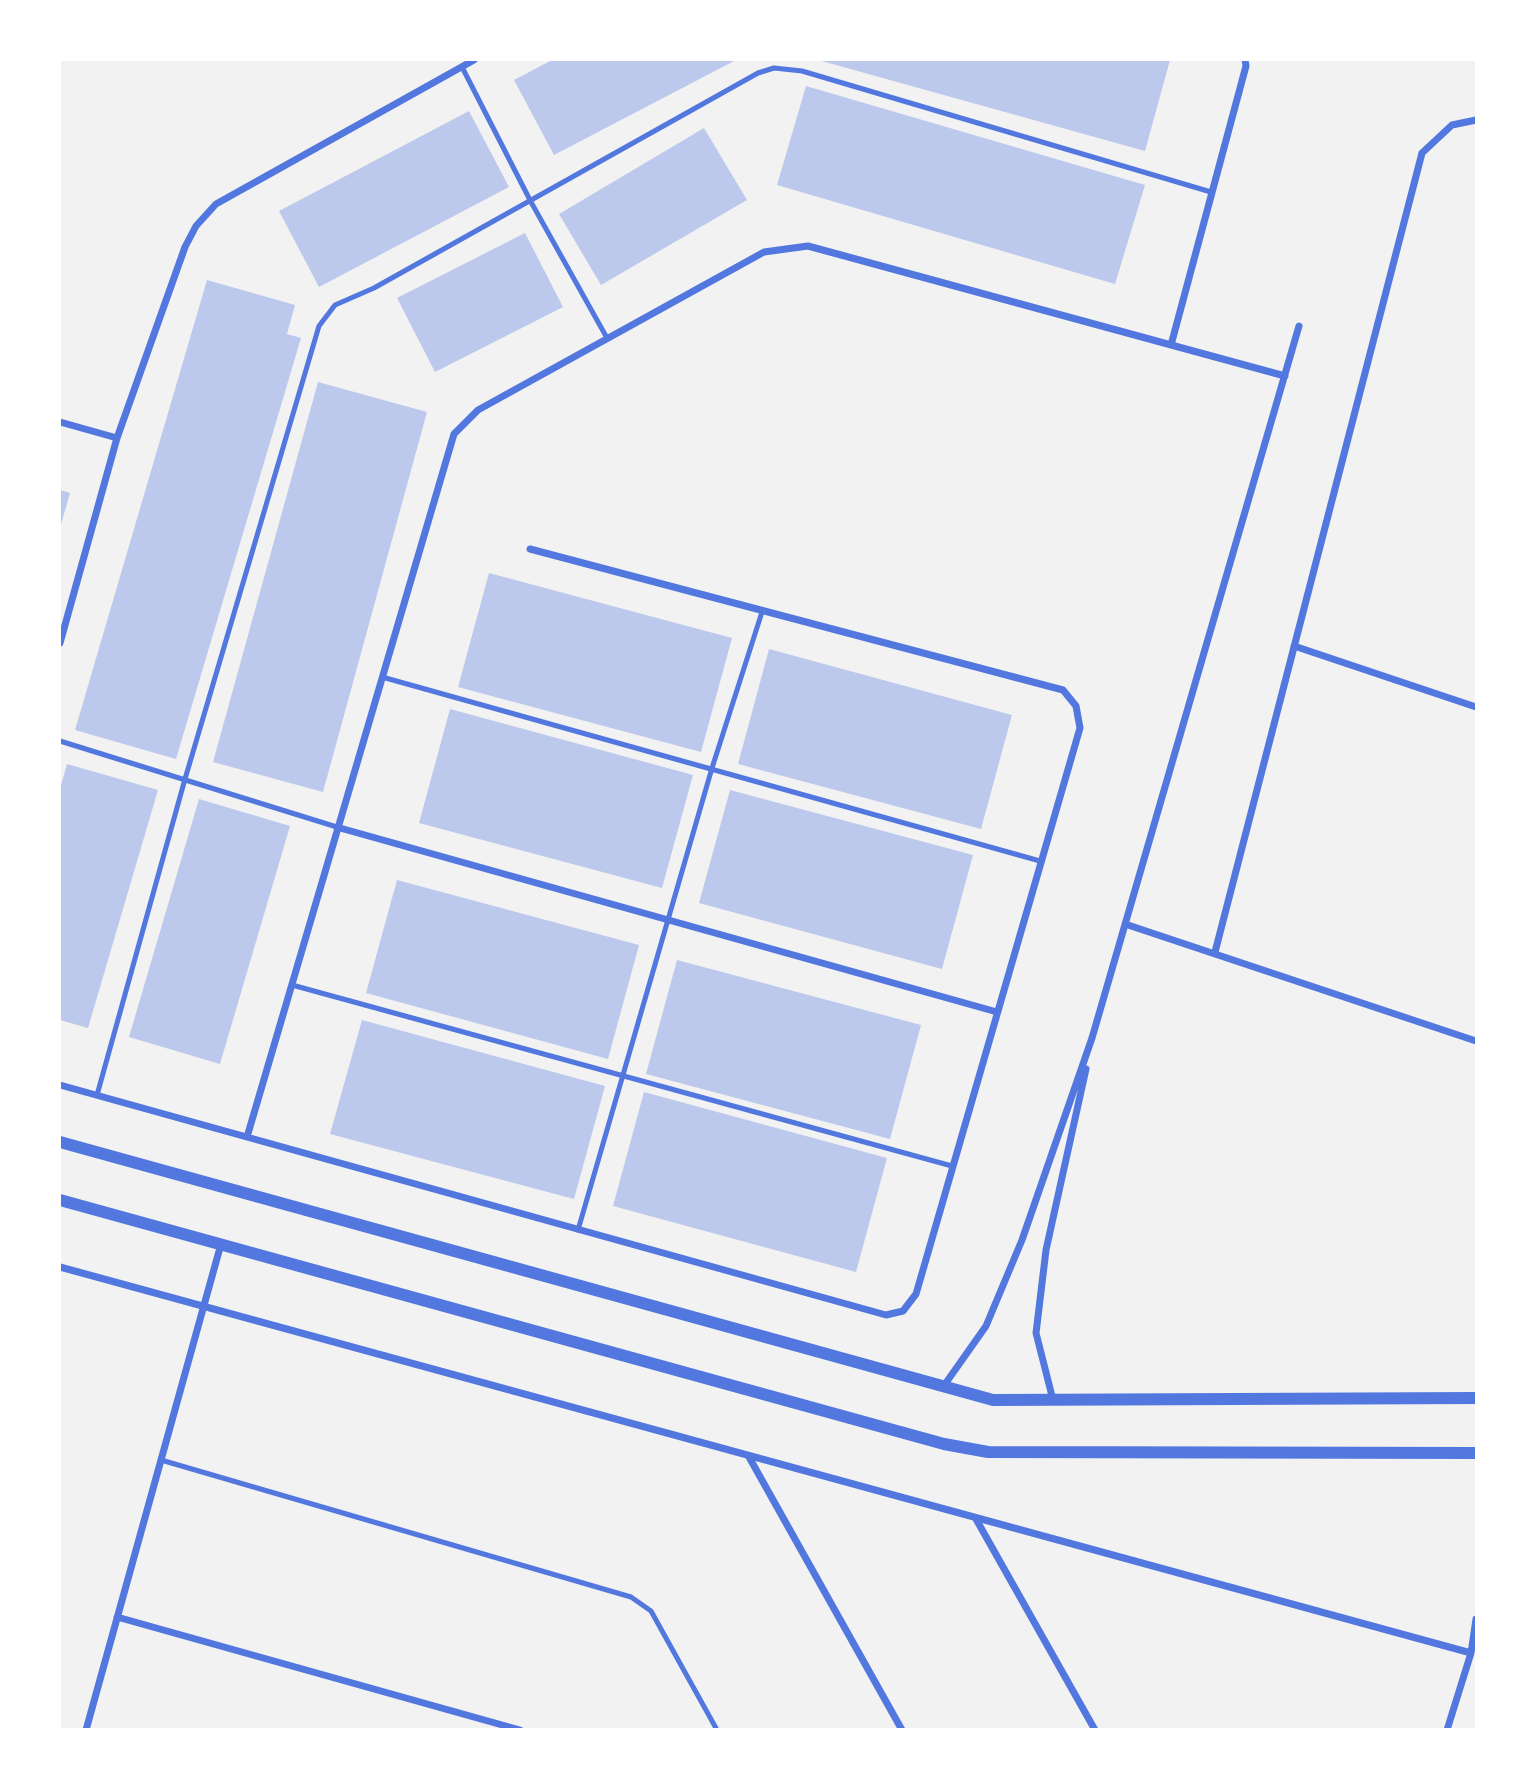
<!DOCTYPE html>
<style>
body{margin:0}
#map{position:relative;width:1536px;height:1789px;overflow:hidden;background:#f2f2f2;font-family:"Fira Sans",sans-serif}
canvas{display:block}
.frame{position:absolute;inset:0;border:61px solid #fff;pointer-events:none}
</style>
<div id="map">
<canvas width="1536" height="1789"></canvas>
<div class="frame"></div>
</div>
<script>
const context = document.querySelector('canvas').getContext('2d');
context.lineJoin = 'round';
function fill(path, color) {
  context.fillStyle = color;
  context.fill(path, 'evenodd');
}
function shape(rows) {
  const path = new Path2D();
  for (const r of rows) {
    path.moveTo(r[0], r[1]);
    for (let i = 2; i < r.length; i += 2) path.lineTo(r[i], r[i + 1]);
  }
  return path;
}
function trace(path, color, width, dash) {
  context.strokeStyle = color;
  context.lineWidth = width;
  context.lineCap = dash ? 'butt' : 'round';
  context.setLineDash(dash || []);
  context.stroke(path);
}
const building = shape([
 [552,60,736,60,554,155,514,80],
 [818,60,1170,60,1145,151],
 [806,86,1145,185,1115,284,777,185],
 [469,111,509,187,319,287,279,211],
 [704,128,747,200,601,285,559,214],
 [525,233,563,307,435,372,397,298],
 [207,280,295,305,287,334,301,338,176,759,75,730],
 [318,382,427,412,323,792,213,762],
 [60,490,70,493,60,528],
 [489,573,732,638,701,752,458,687],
 [769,649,1012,715,981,829,738,764],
 [450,709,693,775,662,888,419,823],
 [67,764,158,790,88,1028,60,1020,60,789],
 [730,790,973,855,942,969,699,903],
 [199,799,290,826,220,1064,129,1037],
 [397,880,639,945,608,1059,366,993],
 [677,960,921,1025,890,1139,646,1074],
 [362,1020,605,1086,574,1199,330,1134],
 [644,1092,887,1158,856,1272,613,1206]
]);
const service = shape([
 [462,67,531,202,607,338],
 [382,677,1040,861],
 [60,741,340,828],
 [292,985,952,1166],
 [97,1095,185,779,319,326,335,305,374,288,758,73,774,68,802,71,1211,192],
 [578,1230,712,768,762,612],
 [161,1460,631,1597,651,1611,717,1730]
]);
const minor = shape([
 [1171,345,1246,66,1245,60],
 [60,422,117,438],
 [60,643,117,438,185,247,196,226,216,204,474,60],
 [1294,646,1476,707],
 [340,828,997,1012],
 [1125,924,1476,1041],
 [1215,952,1422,153,1452,125,1476,120],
 [60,1085,886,1315,903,1311,916,1294,1080,728,1076,706,1063,690,530,549],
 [247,1137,454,434,478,410,764,252,808,246,1285,376],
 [60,1267,1471,1653],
 [943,1387,986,1326,1022,1240,1092,1038,1299,326],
 [1053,1400,1036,1333,1046,1250,1086,1069],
 [749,1457,902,1730],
 [976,1519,1095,1730],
 [117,1617,520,1730],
 [86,1730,221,1244],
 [1447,1730,1471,1653,1476,1619]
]);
const tertiary = shape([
 [60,1142,993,1400,1476,1398],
 [60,1200,944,1444,988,1452,1476,1453]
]);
fill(building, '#bdc9ec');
trace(service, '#5277de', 5);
trace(minor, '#5277de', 7);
trace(tertiary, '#5277de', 12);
</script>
